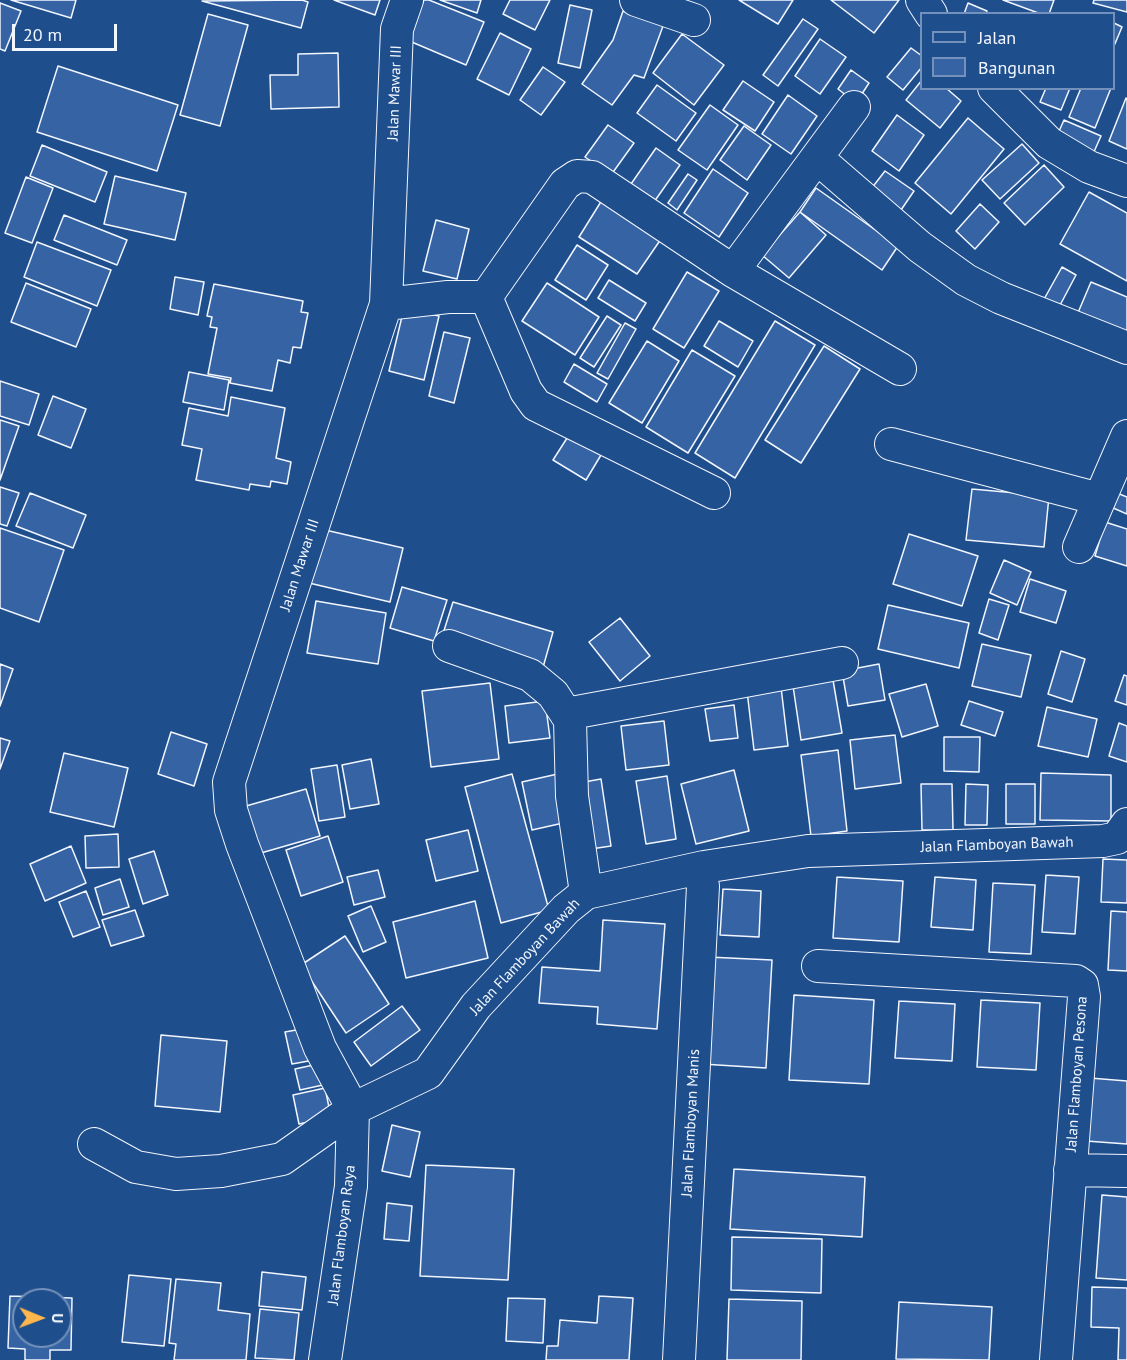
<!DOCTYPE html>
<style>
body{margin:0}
#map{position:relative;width:1127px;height:1360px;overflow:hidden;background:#1f4e8c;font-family:"PT Sans",sans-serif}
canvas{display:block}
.legend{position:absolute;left:920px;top:12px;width:195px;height:78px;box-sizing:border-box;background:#1f4e8c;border:2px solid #7391ba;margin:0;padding:8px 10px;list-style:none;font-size:18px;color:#f2f6ff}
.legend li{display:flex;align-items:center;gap:12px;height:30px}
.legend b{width:30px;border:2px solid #7391ba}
.north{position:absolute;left:12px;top:1288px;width:60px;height:60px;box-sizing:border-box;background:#1f4e8c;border:2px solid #7391ba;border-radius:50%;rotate:91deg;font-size:16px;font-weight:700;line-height:24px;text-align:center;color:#f2f6ff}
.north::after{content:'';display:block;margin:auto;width:21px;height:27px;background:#ffb74d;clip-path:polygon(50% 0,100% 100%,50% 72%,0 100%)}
.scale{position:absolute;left:12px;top:24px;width:105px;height:27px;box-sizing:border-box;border:3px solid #f2f6ff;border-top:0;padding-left:8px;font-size:18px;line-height:21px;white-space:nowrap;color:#f2f6ff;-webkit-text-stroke:4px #1f4e8c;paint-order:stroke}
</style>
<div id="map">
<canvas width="1127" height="1360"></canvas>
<ul class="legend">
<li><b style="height:8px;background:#1f4e8c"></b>Jalan</li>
<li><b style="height:16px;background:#3563a3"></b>Bangunan</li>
</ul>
<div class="north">U</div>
<div class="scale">20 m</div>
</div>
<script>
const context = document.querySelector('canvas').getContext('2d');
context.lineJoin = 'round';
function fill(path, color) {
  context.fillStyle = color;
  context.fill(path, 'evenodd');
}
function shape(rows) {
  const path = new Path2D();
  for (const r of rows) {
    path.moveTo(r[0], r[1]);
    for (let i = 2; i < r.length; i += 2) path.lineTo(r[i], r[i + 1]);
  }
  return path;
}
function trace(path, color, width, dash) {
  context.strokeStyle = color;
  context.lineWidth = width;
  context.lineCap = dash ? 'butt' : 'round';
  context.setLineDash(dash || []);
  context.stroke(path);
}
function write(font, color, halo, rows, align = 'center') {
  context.font = font + ' "PT Sans",sans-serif';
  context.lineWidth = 4.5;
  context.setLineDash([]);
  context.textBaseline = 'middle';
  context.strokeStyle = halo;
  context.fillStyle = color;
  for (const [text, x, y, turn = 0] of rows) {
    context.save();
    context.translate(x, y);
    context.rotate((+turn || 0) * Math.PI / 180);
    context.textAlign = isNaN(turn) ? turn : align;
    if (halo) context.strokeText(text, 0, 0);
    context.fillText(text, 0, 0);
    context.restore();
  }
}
const building = shape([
 [11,0,76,0,71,18,11,0],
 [302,0,308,2,301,28,202,1,302,0],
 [334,0,380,0,375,15,334,0],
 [424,0,429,0,484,22,466,65,407,40,424,0],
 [440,0,481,0,477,13,440,0],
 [510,0,550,0,535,30,503,14,510,0],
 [739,0,793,0,778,24,739,0],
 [831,0,899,0,874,33,831,0],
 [1003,0,1054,0,1049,14,1041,14,1003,0],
 [1094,0,1127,0,1127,12,1093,3,1094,0],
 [0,3,21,11,5,51,0,49,0,3],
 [968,3,987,11,986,14,964,14,968,3],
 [570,5,592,10,580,68,558,63,570,5],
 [623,11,663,26,644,78,634,75,612,105,582,84,613,40,623,11],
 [208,14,248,25,220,126,180,115,208,14],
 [803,19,818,29,778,86,763,75,803,19],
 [1114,23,1122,27,1114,46,1114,23],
 [500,33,531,49,509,95,477,79,500,33],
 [682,34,724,65,694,105,653,73,682,34],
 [820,39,846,57,820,94,795,76,820,39],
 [911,48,922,56,922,67,903,90,887,77,911,48],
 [338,53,339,107,271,109,270,75,298,75,298,54,338,53],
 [58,66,178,105,157,171,37,132,58,66],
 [543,67,565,82,541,115,520,100,543,67],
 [851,70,869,83,856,103,838,89,851,70],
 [922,80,922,88,946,88,961,101,940,128,906,100,922,80],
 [743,81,774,102,755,131,723,110,743,81],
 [657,85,696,113,676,141,637,113,657,85],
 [1046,88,1070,88,1061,110,1040,102,1046,88],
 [1081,88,1111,88,1095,128,1069,117,1081,88],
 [788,95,817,116,791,154,762,134,788,95],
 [1126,98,1127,99,1127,149,1109,141,1126,98],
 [710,105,738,125,707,170,678,150,710,105],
 [897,115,924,135,899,171,872,151,897,115],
 [968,118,1004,149,951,214,915,183,968,118],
 [1064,120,1101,136,1093,154,1056,138,1064,120],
 [608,125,634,143,611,175,585,157,608,125],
 [744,126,771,145,747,180,720,160,744,126],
 [1022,144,1039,163,1000,199,982,180,1022,144],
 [42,145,107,172,95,202,30,176,42,145],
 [656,148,680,165,654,202,631,184,656,148],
 [1044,165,1064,187,1025,225,1004,203,1044,165],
 [713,169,748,193,719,237,684,213,713,169],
 [885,171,914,191,901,210,871,189,885,171],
 [688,174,697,180,677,210,668,203,688,174],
 [115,176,186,193,175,240,104,224,115,176],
 [26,177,53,188,32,243,5,233,26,177],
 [816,188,898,246,882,270,800,212,816,188],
 [1089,192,1127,213,1127,281,1060,244,1089,192],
 [602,200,661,239,637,274,579,237,602,200],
 [980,204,999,222,975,249,956,231,980,204],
 [800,212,826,235,789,278,762,255,800,212],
 [64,215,127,240,117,265,54,240,64,215],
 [436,220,469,229,457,279,423,271,436,220],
 [37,242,111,270,97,306,24,277,37,242],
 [577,245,608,265,586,300,555,280,577,245],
 [1062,267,1076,275,1058,309,1043,301,1062,267],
 [687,272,719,291,684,348,653,329,687,272],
 [175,277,204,282,198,315,170,309,175,277],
 [609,280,646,303,635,321,598,298,609,280],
 [1091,282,1127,297,1127,336,1077,315,1091,282],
 [26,283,91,309,76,347,11,322,26,283],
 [547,283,599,317,575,355,522,321,547,283],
 [214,284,303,301,301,312,308,313,301,348,293,347,290,363,278,360,272,391,230,383,231,378,208,374,217,328,210,327,212,317,207,316,214,284],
 [404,308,439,316,424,380,389,371,404,308],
 [607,316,621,325,594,367,580,358,607,316],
 [719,321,753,341,738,367,704,346,719,321],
 [775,321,815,345,735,478,695,453,775,321],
 [625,323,636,329,608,379,597,373,625,323],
 [444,332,470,338,454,403,429,396,444,332],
 [647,341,679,361,642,423,609,403,647,341],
 [824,346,860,369,801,463,765,440,824,346],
 [692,350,735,376,688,453,646,427,692,350],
 [574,364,607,384,597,402,564,382,574,364],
 [189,372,229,380,224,410,183,402,189,372],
 [0,381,39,394,29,425,0,416,0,381],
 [53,396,86,409,71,448,38,435,53,396],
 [231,397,285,408,276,458,291,462,287,484,271,481,270,487,250,484,249,490,196,480,202,449,182,445,189,408,228,416,231,397],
 [0,420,19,426,0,480,0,420],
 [569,435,601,455,586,480,553,460,569,435],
 [0,487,19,493,7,526,0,524,0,487],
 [972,489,1049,496,1044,547,966,540,972,489],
 [30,493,86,515,73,548,16,526,30,493],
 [1117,493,1127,497,1127,514,1111,507,1117,493],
 [1105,522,1127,529,1127,566,1095,556,1105,522],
 [0,528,64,550,39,622,0,608,0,528],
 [321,529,403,548,390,602,309,583,321,529],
 [909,534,978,556,962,606,893,584,909,534],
 [1004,560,1031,572,1017,605,990,593,1004,560],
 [1030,579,1066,591,1056,623,1020,612,1030,579],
 [402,587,447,600,434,641,390,628,402,587],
 [989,599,1009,605,998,640,979,633,989,599],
 [316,601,386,613,378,664,307,653,316,601],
 [453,602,553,632,542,671,441,640,453,602],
 [888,605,969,623,959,668,878,649,888,605],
 [620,618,650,656,620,681,589,642,620,618],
 [982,644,1031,655,1021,697,972,686,982,644],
 [1061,651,1085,659,1072,702,1048,694,1061,651],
 [0,664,13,669,0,706,0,664],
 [879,664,885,700,848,706,842,671,879,664],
 [1124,675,1127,676,1127,705,1115,701,1124,675],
 [833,680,842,733,801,740,793,686,833,680],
 [490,683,499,759,431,767,422,691,490,683],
 [926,684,938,726,902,737,889,694,926,684],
 [781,687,788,746,754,750,747,691,781,687],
 [545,701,550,738,509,743,505,706,545,701],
 [969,701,1003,712,995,736,961,725,969,701],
 [734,705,738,738,710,741,705,709,734,705],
 [1047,707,1097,719,1088,757,1038,746,1047,707],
 [664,721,669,765,626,770,621,726,664,721],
 [1119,723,1127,726,1127,762,1109,756,1119,723],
 [171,732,207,744,194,786,158,774,171,732],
 [895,735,901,783,855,789,850,740,895,735],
 [944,737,980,737,979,772,944,771,944,737],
 [0,738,10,741,0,769,0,738],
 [838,750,847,831,811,836,801,755,838,750],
 [64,753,128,768,114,827,50,812,64,753],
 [371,759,379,804,350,809,342,765,371,759],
 [337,765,345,817,319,821,311,769,337,765],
 [734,770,749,831,696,844,681,784,734,770],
 [562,773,572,821,532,830,522,782,562,773],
 [1041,773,1111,775,1111,821,1040,820,1041,773],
 [512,774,549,910,501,923,465,787,512,774],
 [667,776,676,839,646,844,636,781,667,776],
 [601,779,611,846,584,850,573,784,601,779],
 [921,784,952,784,953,830,922,830,921,784],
 [966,784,988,785,987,825,965,825,966,784],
 [1006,784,1035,784,1035,824,1006,824,1006,784],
 [306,789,320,836,261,853,246,806,306,789],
 [468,830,478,871,436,881,426,840,468,830],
 [118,834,119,867,86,868,85,836,118,834],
 [328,836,343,882,301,896,286,850,328,836],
 [71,846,86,883,45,901,30,864,71,846],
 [154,851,168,895,143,904,129,859,154,851],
 [1103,859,1127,860,1127,903,1101,902,1103,859],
 [378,870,385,897,354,905,347,877,378,870],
 [1046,875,1079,877,1075,934,1042,932,1046,875],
 [837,877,903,881,899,942,833,938,837,877],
 [935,877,976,880,973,930,931,927,935,877],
 [120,879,129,907,103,915,95,888,120,879],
 [993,883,1035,885,1031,954,989,952,993,883],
 [723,889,761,891,759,937,720,935,723,889],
 [86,891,100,927,73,937,59,902,86,891],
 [475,901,488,958,406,978,393,922,475,901],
 [371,906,386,942,363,952,348,916,371,906],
 [135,910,144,936,111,946,102,920,135,910],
 [1111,911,1127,912,1127,971,1108,970,1111,911],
 [603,920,665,924,657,1029,597,1024,598,1007,539,1003,542,967,600,971,603,920],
 [345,936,389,1004,346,1033,301,965,345,936],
 [708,957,772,960,766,1068,702,1064,708,957],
 [794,995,874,1000,869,1084,789,1080,794,995],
 [981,1000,1040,1003,1036,1070,977,1067,981,1000],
 [899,1001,955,1004,952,1061,895,1058,899,1001],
 [402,1006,420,1030,371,1066,354,1042,402,1006],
 [307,1028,314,1060,292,1064,285,1032,307,1028],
 [161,1035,227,1041,220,1112,155,1106,161,1035],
 [318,1064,323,1085,300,1090,295,1069,318,1064],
 [1090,1078,1127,1081,1127,1144,1086,1141,1090,1078],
 [325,1088,331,1117,299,1124,293,1095,325,1088],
 [392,1125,420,1132,410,1177,382,1171,392,1125],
 [426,1165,514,1169,508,1280,420,1276,426,1165],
 [734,1169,865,1177,862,1237,730,1229,734,1169],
 [1102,1195,1127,1197,1127,1280,1096,1278,1102,1195],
 [387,1203,412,1206,409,1241,384,1239,387,1203],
 [732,1237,822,1239,821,1293,731,1290,732,1237],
 [262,1272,306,1277,302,1310,259,1306,262,1272],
 [129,1275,171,1279,164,1346,122,1342,129,1275],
 [176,1279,221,1283,218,1310,250,1314,246,1360,174,1360,176,1344,169,1343,176,1279],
 [1092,1287,1127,1288,1127,1360,1118,1360,1119,1328,1091,1327,1092,1287],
 [10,1296,72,1298,71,1350,50,1350,50,1360,25,1360,25,1349,8,1348,10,1296],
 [24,1300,60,1300,60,1336,24,1336,24,1300],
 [599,1296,633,1298,629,1360,546,1360,547,1346,558,1346,560,1320,597,1323,599,1296],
 [508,1298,545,1299,543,1343,506,1341,508,1298],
 [729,1299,802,1301,801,1360,727,1360,729,1299],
 [899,1302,992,1307,989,1360,896,1359,899,1302],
 [260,1309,299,1313,294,1360,255,1358,260,1309]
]);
const street = shape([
 [636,0,694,20],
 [922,0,931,14],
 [994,88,1049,143,1089,167,1127,181],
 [817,158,920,247,966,280,1001,298,1127,348],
 [733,271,854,107],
 [486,297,526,391,536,405,714,493],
 [386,304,448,297,486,297,565,184,577,176,592,177,733,271,900,369],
 [891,444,1099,499],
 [1079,547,1127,436],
 [449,646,530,675,553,694,570,720,572,796,586,893],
 [566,714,842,663],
 [818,966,1076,981,1082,985,1084,997,1056,1360],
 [94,1144,136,1167,176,1174,221,1171,282,1159,353,1109,428,1073,476,1006,566,909,586,893,704,867,808,851,1103,841,1117,838,1127,824],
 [1070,1170,1127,1171],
 [325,1360,351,1186,353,1109,320,1048,242,844,231,810,229,782,386,304,397,29,407,0],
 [679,1360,703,886]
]);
const streetNames = [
 ["Jalan Mawar III",395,93,-88],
 ["Jalan Mawar III",300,565,-72],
 ["Jalan Flamboyan Bawah",997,845,-2],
 ["Jalan Flamboyan Bawah",525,957,-47],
 ["Jalan Flamboyan Pesona",1077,1074,-86],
 ["Jalan Flamboyan Manis",691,1123,-87],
 ["Jalan Flamboyan Raya",342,1235,-83]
];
fill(building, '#3563a3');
trace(building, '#f2f6ff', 1.5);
trace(street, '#f2f6ff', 34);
trace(street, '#1f4e8c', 32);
write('15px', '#f2f6ff', '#1f4e8c', streetNames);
</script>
